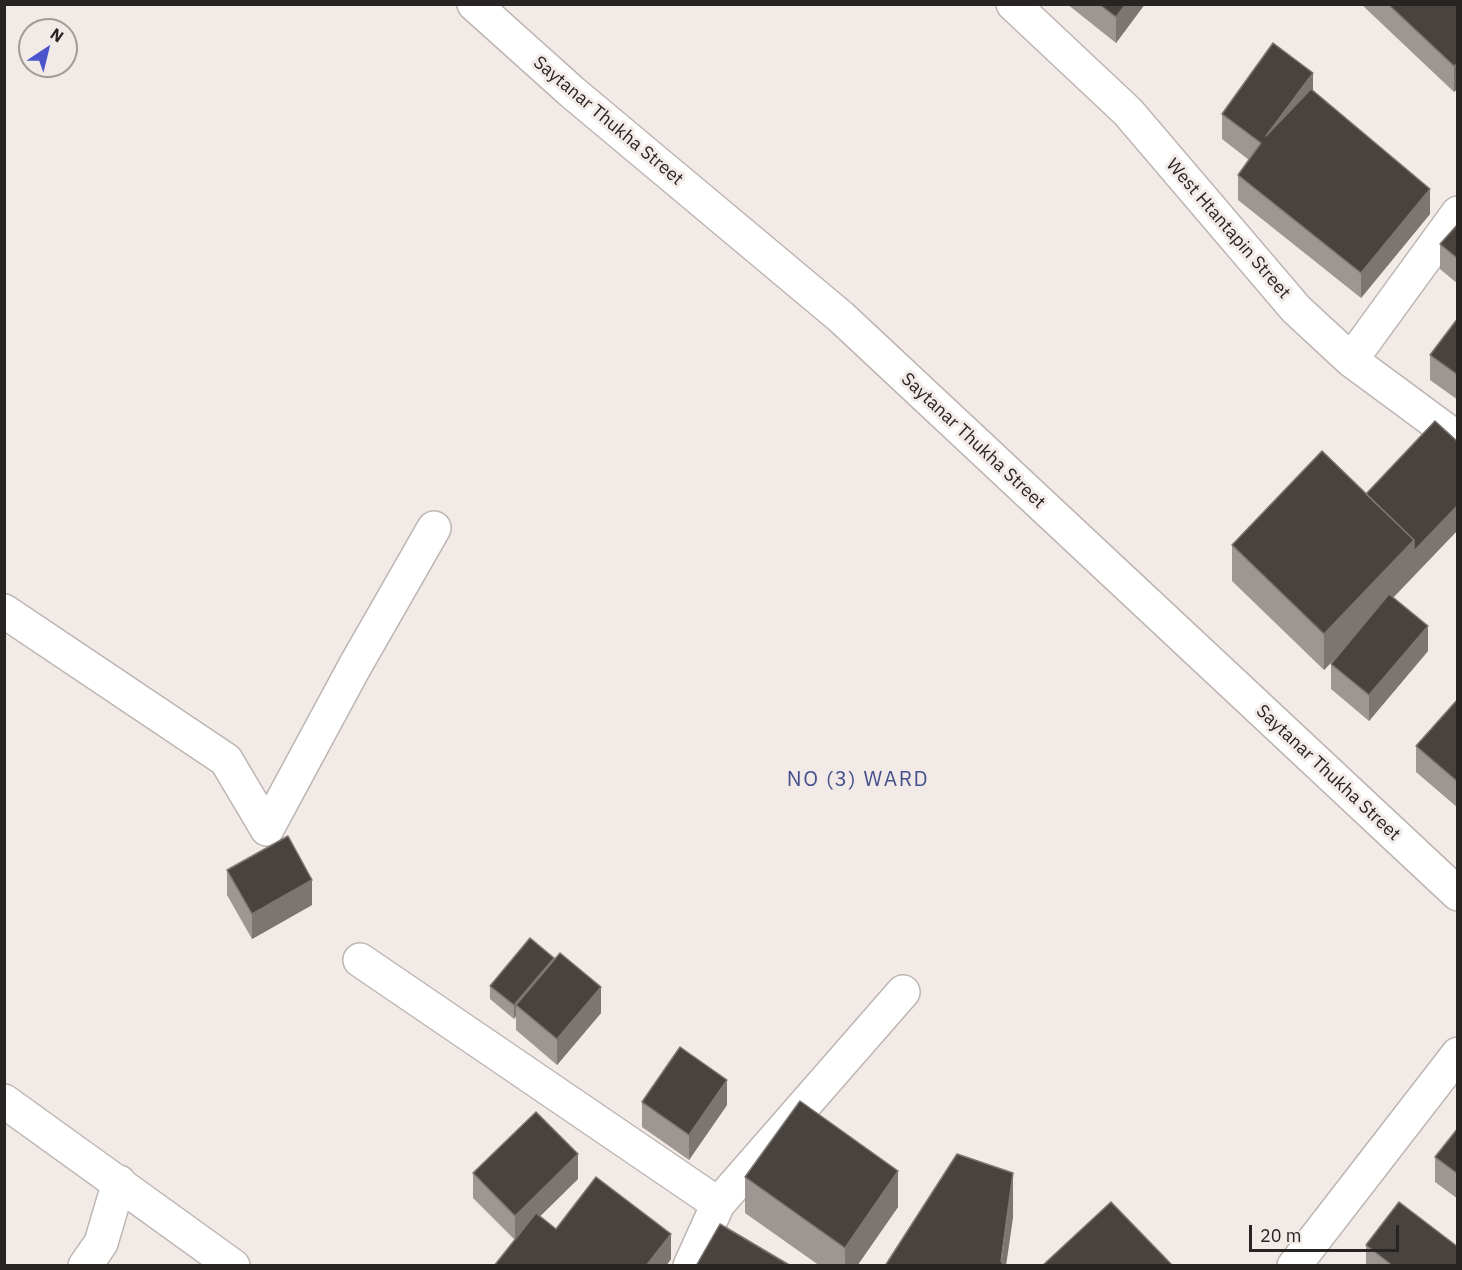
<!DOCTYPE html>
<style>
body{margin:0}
#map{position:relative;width:1462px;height:1270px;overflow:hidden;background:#f2eae6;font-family:"IBM Plex Sans",sans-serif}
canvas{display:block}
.frame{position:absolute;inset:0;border:6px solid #272423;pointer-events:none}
.north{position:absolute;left:18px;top:18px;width:60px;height:60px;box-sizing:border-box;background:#f2eae6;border:2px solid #a19b98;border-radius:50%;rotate:35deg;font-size:16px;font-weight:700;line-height:24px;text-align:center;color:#272423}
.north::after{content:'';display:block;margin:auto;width:21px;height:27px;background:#4c55cb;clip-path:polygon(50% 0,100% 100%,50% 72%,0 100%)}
.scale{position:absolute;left:1249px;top:1225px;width:150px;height:27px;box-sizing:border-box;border:3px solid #272423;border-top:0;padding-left:8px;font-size:18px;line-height:21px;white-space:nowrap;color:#272423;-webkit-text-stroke:4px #f2eae6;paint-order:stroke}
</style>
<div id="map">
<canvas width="1462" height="1270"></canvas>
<div class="frame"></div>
<div class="north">N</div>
<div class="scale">20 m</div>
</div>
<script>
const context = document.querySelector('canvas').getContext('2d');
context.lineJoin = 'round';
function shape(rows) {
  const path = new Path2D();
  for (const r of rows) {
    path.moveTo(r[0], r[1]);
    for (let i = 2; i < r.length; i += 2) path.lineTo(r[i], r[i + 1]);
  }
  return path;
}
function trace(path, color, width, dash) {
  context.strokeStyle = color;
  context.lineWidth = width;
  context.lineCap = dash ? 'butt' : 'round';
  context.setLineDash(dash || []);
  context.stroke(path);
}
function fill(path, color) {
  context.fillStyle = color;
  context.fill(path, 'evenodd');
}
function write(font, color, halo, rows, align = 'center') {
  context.font = font + ' "IBM Plex Sans",sans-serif';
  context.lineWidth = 6;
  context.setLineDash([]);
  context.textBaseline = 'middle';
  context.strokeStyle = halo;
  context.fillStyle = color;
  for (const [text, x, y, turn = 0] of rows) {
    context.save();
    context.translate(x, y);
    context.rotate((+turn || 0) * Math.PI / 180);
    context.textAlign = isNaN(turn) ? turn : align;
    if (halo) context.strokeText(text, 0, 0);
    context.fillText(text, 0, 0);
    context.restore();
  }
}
const minor = shape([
 [474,4,572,92,841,317,1458,894],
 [1013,4,1128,112,1296,309,1351,360,1458,439],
 [1351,360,1458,213],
 [4,611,226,760,267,829],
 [267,829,355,666,434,528],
 [360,960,718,1204],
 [4,1101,233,1266],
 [85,1266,101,1243,119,1182],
 [690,1266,718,1204,903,992],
 [1294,1266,1458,1054]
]);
const wall = shape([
 [1067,4,1145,4,1116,43],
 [1361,4,1458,4,1458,88,1454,92],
 [1313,90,1430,214,1361,298,1238,200,1238,175,1249,160,1222,139,1222,114],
 [1458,224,1458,284,1440,269,1440,244],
 [1458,318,1458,400,1430,380,1430,355],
 [1232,545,1393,598,1428,651,1369,721,1331,689,1331,664,1340,653,1324,670,1232,581],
 [1458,699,1458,808,1416,772,1416,746],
 [227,870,312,905,252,939,227,895],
 [554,960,601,1013,557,1065,516,1030,516,1016,514,1019,490,999,490,986],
 [642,1102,727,1105,689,1160,642,1127],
 [1458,1128,1458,1199,1435,1182,1435,1157],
 [473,1173,578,1179,540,1216,556,1229,671,1259,666,1266,494,1266,515,1240,473,1198],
 [745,1177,898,1207,857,1266,820,1266,745,1213],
 [1366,1245,1458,1266,1366,1266]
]);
const shadedWall = shape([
 [1126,4,1145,4,1116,43,1116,17],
 [1458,63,1458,88,1454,92,1454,66],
 [1313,73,1313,98,1266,136],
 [1430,189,1430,214,1361,298,1361,273],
 [1458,505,1458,530,1324,670,1324,634,1414,540],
 [1428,626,1428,651,1369,721,1369,695],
 [312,880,312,905,252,939,252,914],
 [554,958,554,971,516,1005,516,1016,514,1019,514,1005],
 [601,987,601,1013,557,1065,557,1039],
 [727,1080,727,1105,689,1160,689,1135],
 [578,1154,578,1179,515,1241,515,1216],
 [898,1171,898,1207,857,1266,845,1266,845,1248],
 [1013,1173,1013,1218,1006,1266,1001,1266],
 [671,1234,671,1259,666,1266,646,1266]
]);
const building = shape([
 [1099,4,1126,4,1116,17,1099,4],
 [1388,4,1458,4,1458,63,1454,66,1388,4],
 [1273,43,1313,73,1266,136,1311,89,1430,189,1361,273,1238,175,1261,143,1222,114,1273,43],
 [1458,224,1458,259,1440,244,1458,224],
 [1458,318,1458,375,1430,355,1458,318],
 [1435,421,1458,442,1458,505,1414,551,1414,540,1366,494,1435,421],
 [1322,451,1414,540,1324,634,1232,545,1322,451],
 [1389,594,1428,626,1369,695,1331,664,1389,594],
 [1458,699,1458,782,1416,746,1458,699],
 [288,836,312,880,252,914,227,870,288,836],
 [530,938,554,958,514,1005,490,986,530,938],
 [560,953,601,987,557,1039,516,1005,560,953],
 [680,1047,727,1080,689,1135,642,1102,680,1047],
 [800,1101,898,1171,845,1248,745,1177,800,1101],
 [536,1112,578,1154,515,1216,473,1173,536,1112],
 [1458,1128,1458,1174,1435,1157,1458,1128],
 [957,1154,1013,1173,1001,1261,1004,1266,885,1266,957,1154],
 [596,1177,671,1234,646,1266,494,1266,536,1213,556,1229,596,1177],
 [1111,1202,1173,1266,1042,1266,1111,1202],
 [1399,1202,1458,1247,1458,1266,1393,1266,1366,1245,1399,1202],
 [720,1224,791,1266,696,1266,720,1224]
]);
const streetNames = [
 ["Saytanar Thukha Street",608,121,40],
 ["West Htantapin Street",1228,229,49],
 ["Saytanar Thukha Street",973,441,43],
 ["Saytanar Thukha Street",1328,773,43]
];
const quarterNames = [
 ["NO (3) WARD",858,780]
];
trace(minor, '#bdb5b2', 36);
trace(minor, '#fff', 33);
fill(wall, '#9e9692');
fill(shadedWall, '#7c7571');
fill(building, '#49433f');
trace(building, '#7c7571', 1.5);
write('18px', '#272423', '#f2eae6', streetNames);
context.letterSpacing = '1.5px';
write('21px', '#46508d', '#f2eae6', quarterNames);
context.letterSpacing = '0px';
</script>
